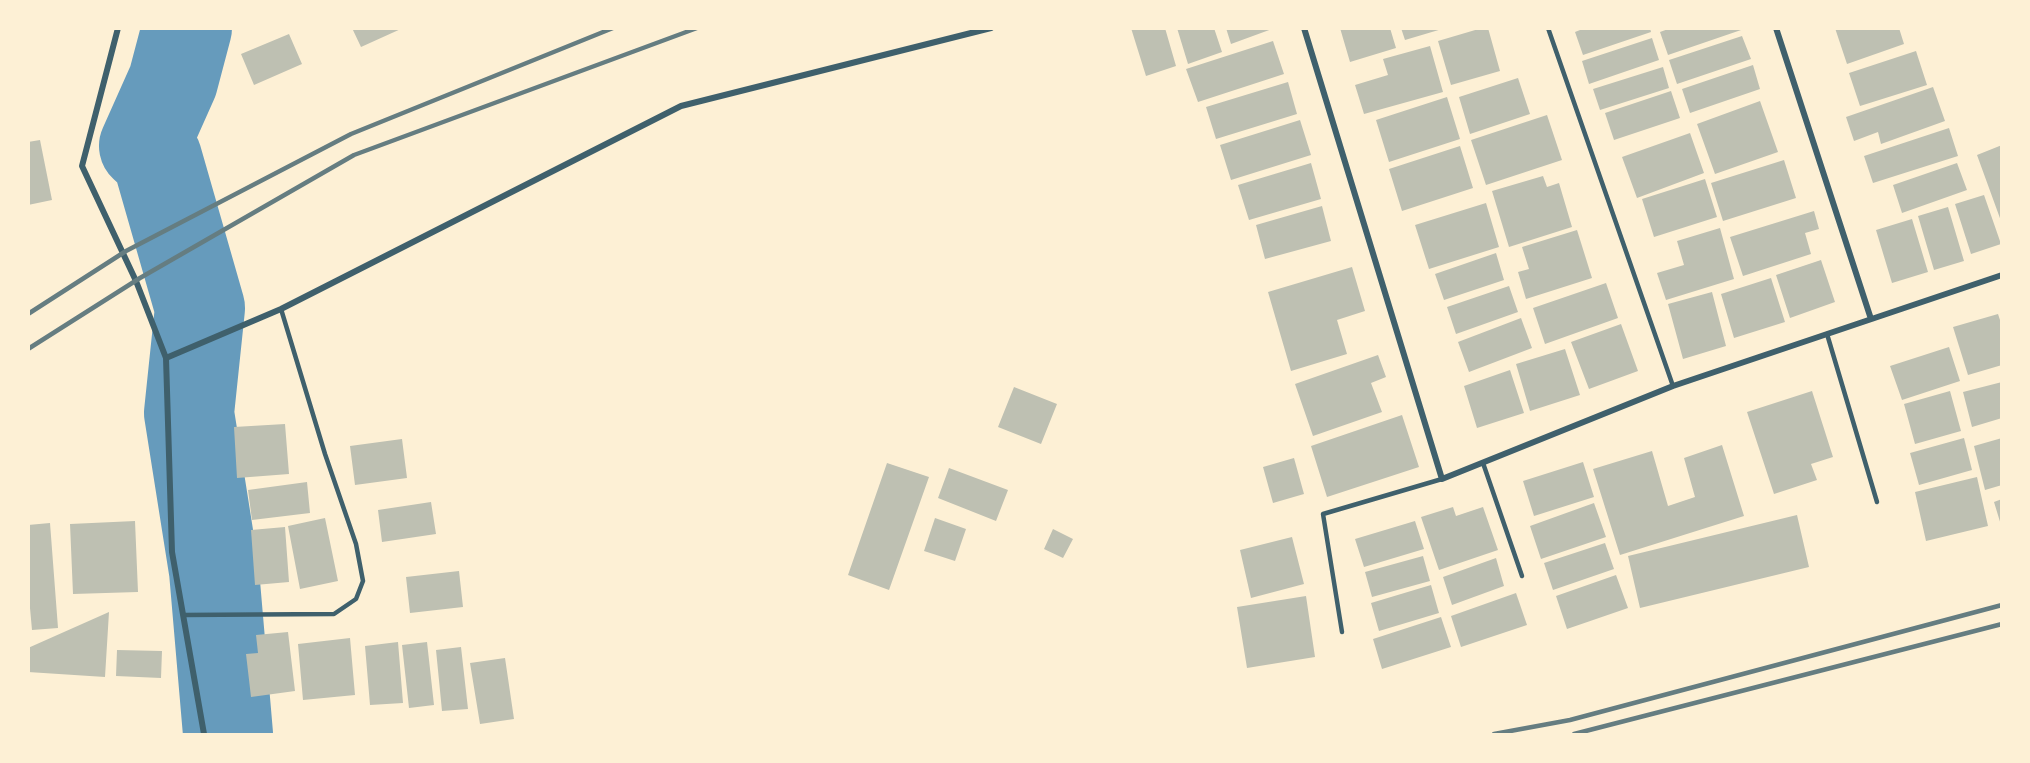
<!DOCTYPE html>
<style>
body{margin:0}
#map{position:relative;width:2030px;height:763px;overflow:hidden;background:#fdf0d5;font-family:"Space Grotesk",sans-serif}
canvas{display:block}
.frame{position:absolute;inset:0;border:30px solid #fdf0d5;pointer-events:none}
</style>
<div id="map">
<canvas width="2030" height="763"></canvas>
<div class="frame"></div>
</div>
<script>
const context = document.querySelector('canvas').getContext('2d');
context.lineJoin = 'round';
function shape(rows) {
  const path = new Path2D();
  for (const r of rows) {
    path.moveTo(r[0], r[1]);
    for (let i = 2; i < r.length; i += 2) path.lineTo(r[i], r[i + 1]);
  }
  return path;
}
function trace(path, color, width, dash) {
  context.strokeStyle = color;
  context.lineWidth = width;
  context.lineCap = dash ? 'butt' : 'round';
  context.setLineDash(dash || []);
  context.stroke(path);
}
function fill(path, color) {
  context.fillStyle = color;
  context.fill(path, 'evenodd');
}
const river = shape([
 [187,28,173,81,144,146,157,158,200,308,189,413,214,571,228,734]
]);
const building = shape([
 [352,28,403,28,361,47],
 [1131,28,1165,28,1176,66,1146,76],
 [1177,28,1214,28,1222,52,1188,64],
 [1226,28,1272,28,1272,29,1231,44],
 [1340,28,1390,28,1396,48,1350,62],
 [1401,28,1442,28,1442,29,1405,40],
 [1482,28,1488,28,1500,71,1451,85,1438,41],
 [1585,28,1650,28,1651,32,1583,55,1575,32],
 [1671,28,1744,28,1744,29,1668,55,1660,32],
 [1835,28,1899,28,1904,44,1847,64],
 [289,34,302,64,254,85,241,54],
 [1742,36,1751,59,1677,84,1669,60],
 [1652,38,1659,60,1589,84,1582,61],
 [1273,41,1284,74,1198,102,1186,69],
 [1430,46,1443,92,1364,114,1355,85,1388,75,1383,59],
 [1916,51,1927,85,1860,106,1849,73],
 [1753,65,1760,89,1690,113,1682,89],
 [1663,67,1669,88,1600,110,1593,89],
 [1518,78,1530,114,1470,134,1459,97],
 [1288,82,1297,114,1216,139,1206,107],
 [1933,87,1945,121,1881,144,1878,132,1854,141,1846,117],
 [1671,91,1680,118,1614,140,1605,113],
 [1447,97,1460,139,1389,162,1376,120],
 [1760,101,1778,152,1715,174,1697,124],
 [1547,115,1562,160,1486,185,1471,140],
 [1300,120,1311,155,1231,180,1220,145],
 [1949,128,1958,156,1873,183,1864,156],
 [1690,133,1704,173,1637,198,1622,157],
 [40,140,52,200,28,205,28,142],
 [2002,145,2002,221,2001,221,1977,155],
 [1460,146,1473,188,1402,211,1389,169],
 [1784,160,1796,198,1723,221,1711,183],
 [1311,163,1321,199,1249,220,1238,185],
 [1957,163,1967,190,1902,213,1893,185],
 [1543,176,1547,187,1559,183,1572,227,1509,247,1492,191],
 [1705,179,1717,217,1654,237,1642,199],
 [1984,195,2001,244,1971,254,1955,204],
 [1486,203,1499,247,1429,269,1415,225],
 [1322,206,1331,241,1265,259,1256,225],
 [1948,207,1964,261,1934,270,1918,216],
 [1814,211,1819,229,1805,233,1811,254,1743,276,1730,237],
 [1912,219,1928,272,1892,283,1876,230],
 [1720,228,1734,279,1666,300,1657,273,1684,265,1677,241],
 [1577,230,1592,278,1526,299,1518,272,1529,269,1522,247],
 [1496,253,1504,280,1444,300,1435,274],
 [1821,260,1835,302,1790,318,1776,275],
 [1352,267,1365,311,1337,320,1347,354,1291,371,1268,292],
 [1771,278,1785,322,1734,338,1721,294],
 [1606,283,1618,318,1545,344,1533,308],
 [1509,286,1518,312,1456,334,1447,307],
 [1712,292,1726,346,1683,359,1668,304],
 [1998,314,2002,326,2002,365,1968,375,1953,327],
 [1521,318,1532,348,1469,372,1458,342],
 [1621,324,1638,371,1589,389,1571,342],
 [1949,347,1960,381,1902,400,1890,366],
 [1565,349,1580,395,1530,411,1516,364],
 [1378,355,1386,377,1371,383,1382,412,1313,436,1295,384],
 [1510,370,1524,413,1477,428,1464,386],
 [2002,382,2002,418,1972,427,1963,392],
 [1014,387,1057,404,1041,444,998,427],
 [1812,391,1833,457,1811,464,1817,480,1774,494,1747,412],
 [1950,391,1961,431,1915,444,1904,404],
 [1402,415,1419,467,1327,497,1311,446],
 [285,424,289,474,237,478,234,427],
 [1964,438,1972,470,1919,485,1910,453],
 [2002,438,2002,485,1985,490,1974,446],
 [402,439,407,478,355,485,350,446],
 [1722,445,1744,516,1620,555,1593,469,1652,451,1668,506,1695,497,1684,458],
 [1294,458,1304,494,1273,503,1263,467],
 [1583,462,1594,497,1534,516,1523,481],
 [887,463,929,477,889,590,848,575],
 [949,468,1008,490,996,521,938,498],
 [1977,477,1988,526,1926,541,1915,492],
 [307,482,310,513,252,520,248,490],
 [2002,499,2002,525,2001,525,1994,502],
 [431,502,436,534,382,542,378,510],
 [1594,503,1606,537,1541,559,1530,526],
 [1453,507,1456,516,1483,507,1498,550,1439,570,1421,517],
 [1797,515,1809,567,1640,608,1628,556],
 [325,518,338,581,300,589,288,526],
 [935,518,966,529,955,561,924,551],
 [135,521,138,592,73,594,70,524],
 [1415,521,1424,549,1364,567,1355,539],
 [50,523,58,628,32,630,28,586,28,525],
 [285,527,289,582,255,585,251,530],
 [1053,529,1073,539,1063,558,1044,549],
 [1292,537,1304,584,1251,598,1240,550],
 [1605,543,1614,569,1553,590,1544,563],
 [1423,556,1430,581,1372,597,1365,572],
 [1496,558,1504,586,1452,605,1443,577],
 [459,571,463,607,410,613,406,577],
 [1616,575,1628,608,1567,629,1556,596],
 [1431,585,1439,613,1379,631,1371,603],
 [1516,593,1527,625,1461,647,1451,616],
 [1306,596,1315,657,1247,668,1237,607],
 [109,612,105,677,28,672,28,648],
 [1441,617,1451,647,1382,669,1373,639],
 [288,632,295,691,251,697,246,654,258,653,256,635],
 [350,638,355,695,303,700,298,644],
 [398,642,403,703,370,705,365,646],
 [427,642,434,705,409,708,402,645],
 [461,647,468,709,442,711,436,650],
 [117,650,162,651,161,678,116,676],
 [505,658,514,719,480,724,470,663]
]);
const service = shape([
 [1548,28,1673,386],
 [1827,334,1877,502],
 [1483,463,1522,576],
 [183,615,334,614,356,599,363,581,356,544,325,454,281,309],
 [1342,632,1323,514,1442,479]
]);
const minor = shape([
 [118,28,82,166,136,281,166,358,172,552,204,734],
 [1304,28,1442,479,1673,386,2002,275],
 [1776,28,1871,319],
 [166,358,281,309,681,106,991,28]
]);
const rail = shape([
 [28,314,126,251,351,134,613,28],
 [28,349,140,278,354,155,697,28],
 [1494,734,1570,720,2002,605],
 [1574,734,2002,624]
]);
trace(river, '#669bbc', 90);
fill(building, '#bec0b2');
trace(service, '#3f606c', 4.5);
trace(minor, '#3f606c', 6);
trace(rail, '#657d81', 4.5);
</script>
